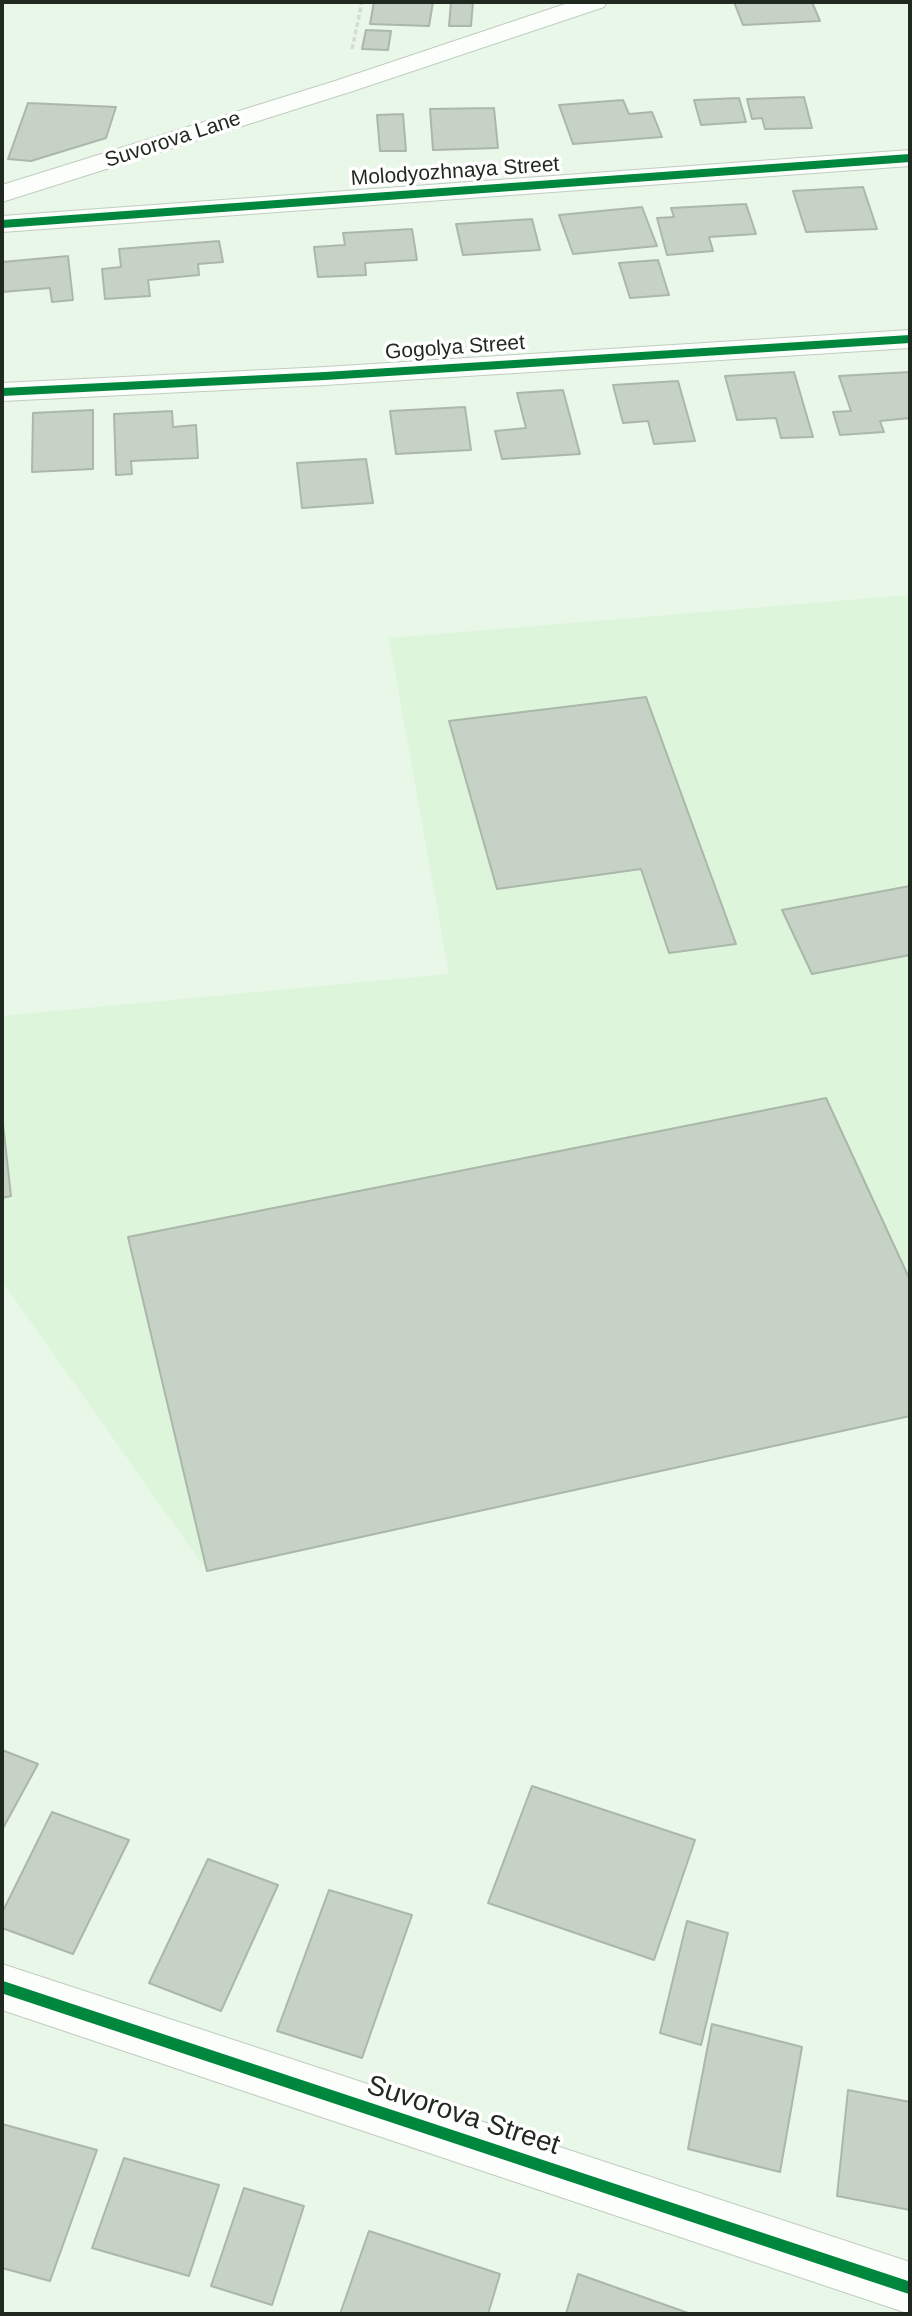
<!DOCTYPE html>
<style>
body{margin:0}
#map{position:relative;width:912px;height:2316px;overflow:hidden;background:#e8f7e7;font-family:Arial,sans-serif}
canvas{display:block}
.frame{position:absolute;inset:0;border:4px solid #1f291f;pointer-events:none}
</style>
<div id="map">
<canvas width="912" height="2316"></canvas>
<div class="frame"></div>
</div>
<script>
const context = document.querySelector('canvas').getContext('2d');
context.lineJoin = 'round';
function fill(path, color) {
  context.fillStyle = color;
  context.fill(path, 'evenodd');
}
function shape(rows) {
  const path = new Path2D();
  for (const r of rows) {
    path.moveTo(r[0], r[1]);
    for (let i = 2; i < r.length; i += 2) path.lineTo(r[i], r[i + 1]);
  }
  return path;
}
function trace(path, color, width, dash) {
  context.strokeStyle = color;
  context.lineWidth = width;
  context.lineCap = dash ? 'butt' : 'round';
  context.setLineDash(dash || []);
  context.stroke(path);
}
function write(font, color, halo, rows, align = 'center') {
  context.font = font + ' Arial,sans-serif';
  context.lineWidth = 7;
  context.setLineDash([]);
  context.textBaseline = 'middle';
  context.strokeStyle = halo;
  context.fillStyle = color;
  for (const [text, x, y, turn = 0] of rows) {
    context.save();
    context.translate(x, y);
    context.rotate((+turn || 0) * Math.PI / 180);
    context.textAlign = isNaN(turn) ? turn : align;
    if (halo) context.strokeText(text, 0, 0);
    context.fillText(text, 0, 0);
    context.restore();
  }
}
const built = shape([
 [910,595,910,1416,207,1571,2,1281,2,1016,449,974,389,638]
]);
const building = shape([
 [374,2,433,2,429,26,370,24,374,2],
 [451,2,473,2,471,26,449,26,451,2],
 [734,2,812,2,820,21,743,25,734,2],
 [366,30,391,31,388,50,362,49,366,30],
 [804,97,812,128,765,129,762,118,752,119,747,99,804,97],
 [739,98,746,122,701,125,694,100,739,98],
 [623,100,629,114,652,112,662,137,573,144,559,105,623,100],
 [28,103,116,107,106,138,31,161,8,159,28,103],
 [494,108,498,148,433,150,430,109,494,108],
 [403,114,406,151,380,151,377,115,403,114],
 [863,187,877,229,806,232,793,191,863,187],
 [746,204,756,234,709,237,713,251,667,255,657,218,674,217,671,208,746,204],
 [642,207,657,246,573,254,559,215,642,207],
 [532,219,540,250,463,255,456,224,532,219],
 [412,229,417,260,365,263,366,275,318,277,314,247,345,245,343,233,412,229],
 [219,241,223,262,198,264,199,275,148,280,150,296,105,299,102,269,121,267,119,249,219,241],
 [68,256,73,300,52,302,50,288,2,292,2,262,68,256],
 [658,260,669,295,630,298,619,263,658,260],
 [794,372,813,437,781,438,776,418,737,420,725,376,794,372],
 [910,372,910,418,880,421,884,432,840,435,833,412,851,411,839,376,910,372],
 [678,381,695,441,654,444,648,421,623,423,613,385,678,381],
 [563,390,580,454,502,459,495,431,526,428,517,393,563,390],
 [465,407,471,450,396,454,390,411,465,407],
 [93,410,93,469,32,472,33,413,93,410],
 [172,411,173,427,196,425,198,458,131,461,132,474,116,475,114,414,172,411],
 [366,459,373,503,302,508,297,463,366,459],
 [646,697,736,944,669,953,641,869,497,889,449,721,646,697],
 [910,886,910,955,812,974,782,910,910,886],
 [826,1098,910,1280,910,1416,207,1571,128,1237,826,1098],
 [2,1115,11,1196,2,1198,2,1115],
 [2,1750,38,1764,2,1830,2,1750],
 [532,1786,695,1840,654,1960,488,1903,532,1786],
 [52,1812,129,1840,73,1954,2,1928,2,1913,52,1812],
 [208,1859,278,1885,221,2011,149,1983,208,1859],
 [329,1890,412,1915,362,2058,277,2031,329,1890],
 [687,1921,728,1933,701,2045,660,2033,687,1921],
 [712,2024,802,2047,780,2172,688,2149,712,2024],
 [848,2090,910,2102,910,2210,837,2196,848,2090],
 [2,2124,97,2150,50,2281,2,2268,2,2124],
 [124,2158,219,2185,189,2276,92,2248,124,2158],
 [244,2188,304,2206,272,2305,211,2286,244,2188],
 [369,2231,500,2274,488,2314,340,2314,369,2231],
 [578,2274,691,2314,566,2314,578,2274]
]);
const path = shape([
 [352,49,362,2]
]);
const street = shape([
 [571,2,607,2,604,7,353,91,2,202,2,185,335,81,571,2],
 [910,150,910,166,2,232,2,216,910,150],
 [910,330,910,348,325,385,2,401,2,383,325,367,910,330],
 [2,1964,910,2262,910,2314,2,2010,2,1964]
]);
const cyclewayFar1 = shape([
 [2,224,910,158],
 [2,392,325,376,910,339]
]);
const cycleway = shape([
 [2,1987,910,2288]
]);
const farStreetnames = [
 ["Suvorova Lane",173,140,-18],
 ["Molodyozhnaya Street",455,172,-4],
 ["Gogolya Street",455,348,-4]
];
const nearStreetnames = [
 ["Suvorova Street",463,2116,18]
];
fill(built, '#dcf5db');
fill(building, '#c6d2c5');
trace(building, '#abb7aa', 2);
trace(street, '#c0cdc0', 2);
trace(path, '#d7dbd7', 3.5, [5, 2.5]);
fill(street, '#fcfefb');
trace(cyclewayFar1, '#00873e', 8);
trace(cycleway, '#00873e', 12);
write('21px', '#1f291f', '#fff', farStreetnames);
write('28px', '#1f291f', '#fff', nearStreetnames);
</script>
